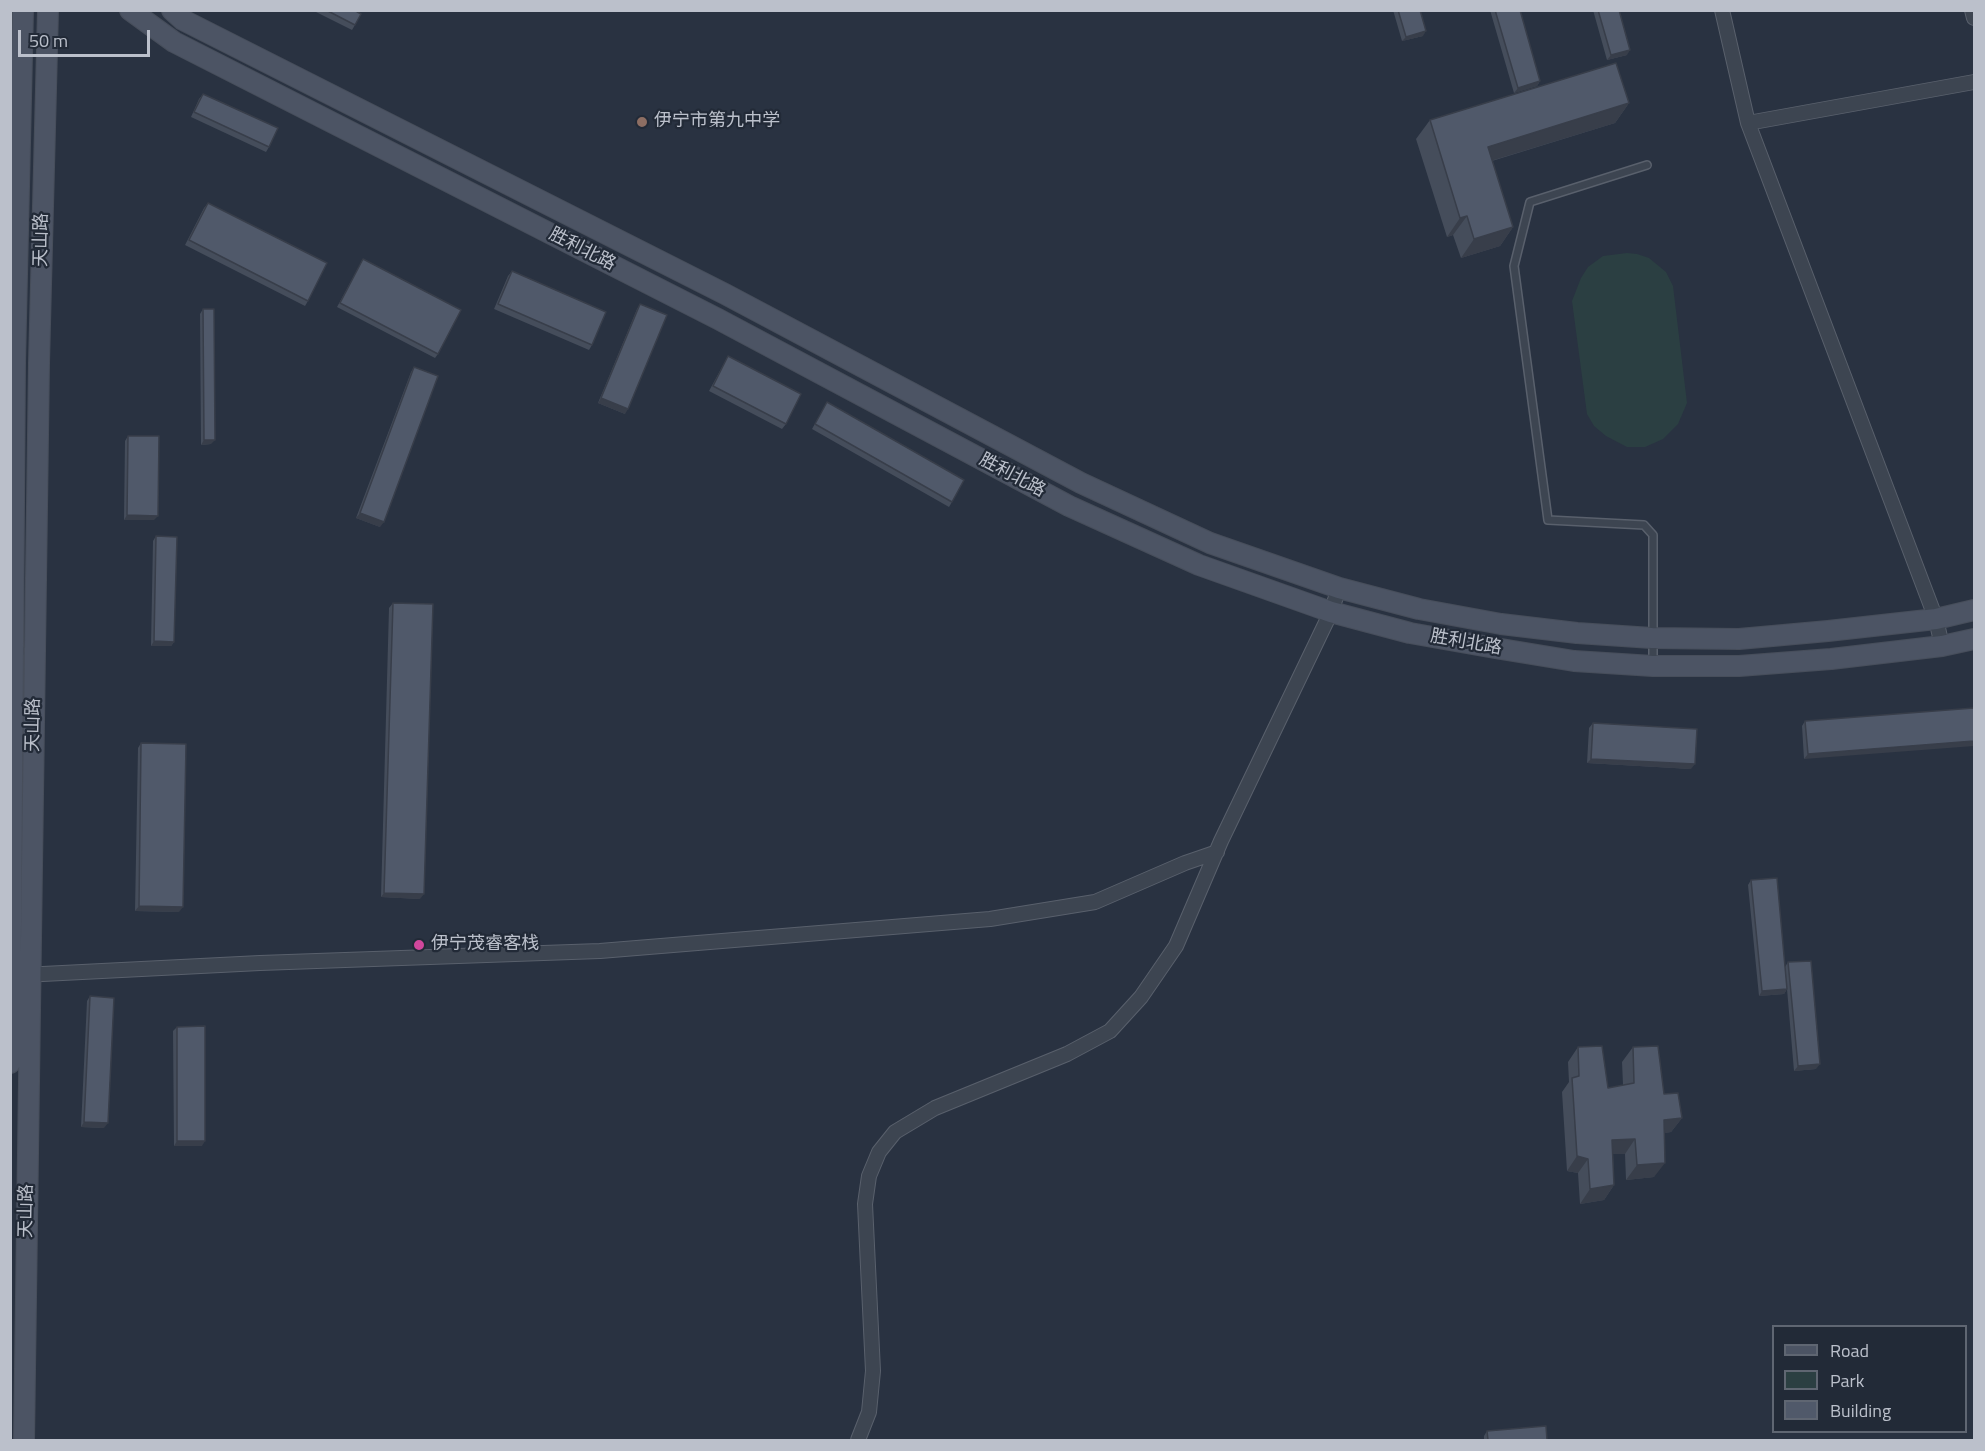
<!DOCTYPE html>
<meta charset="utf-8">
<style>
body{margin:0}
#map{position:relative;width:1985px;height:1451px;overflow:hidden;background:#293241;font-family:"Titillium Web",sans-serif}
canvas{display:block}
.frame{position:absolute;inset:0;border:12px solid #bbc0cb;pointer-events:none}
.legend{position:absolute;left:1772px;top:1325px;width:195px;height:108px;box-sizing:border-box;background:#222a37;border:2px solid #5f6672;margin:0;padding:8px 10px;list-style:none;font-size:18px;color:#bbc0cb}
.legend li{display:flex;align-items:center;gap:12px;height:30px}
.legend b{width:30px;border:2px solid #5f6672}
.scale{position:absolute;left:18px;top:30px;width:132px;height:27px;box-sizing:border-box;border:3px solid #bbc0cb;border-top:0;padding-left:8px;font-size:18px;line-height:21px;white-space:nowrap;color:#bbc0cb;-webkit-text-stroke:4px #222a37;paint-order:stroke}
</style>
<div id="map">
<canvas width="1985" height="1451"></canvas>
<div class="frame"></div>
<ul class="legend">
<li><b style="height:8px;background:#4c5464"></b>Road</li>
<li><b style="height:16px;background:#2b3f42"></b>Park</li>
<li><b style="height:16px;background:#50596a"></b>Building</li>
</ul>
<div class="scale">50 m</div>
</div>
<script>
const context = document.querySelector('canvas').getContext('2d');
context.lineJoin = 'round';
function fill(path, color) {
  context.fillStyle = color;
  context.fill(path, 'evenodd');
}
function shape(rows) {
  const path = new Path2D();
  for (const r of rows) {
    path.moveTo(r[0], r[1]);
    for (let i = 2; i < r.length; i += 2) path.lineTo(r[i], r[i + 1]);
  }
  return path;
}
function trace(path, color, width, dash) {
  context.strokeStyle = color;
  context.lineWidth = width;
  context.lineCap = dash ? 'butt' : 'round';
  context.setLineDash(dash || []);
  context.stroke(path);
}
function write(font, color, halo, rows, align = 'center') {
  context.font = font + ' "Titillium Web","Noto Sans SC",sans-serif';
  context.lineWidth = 4.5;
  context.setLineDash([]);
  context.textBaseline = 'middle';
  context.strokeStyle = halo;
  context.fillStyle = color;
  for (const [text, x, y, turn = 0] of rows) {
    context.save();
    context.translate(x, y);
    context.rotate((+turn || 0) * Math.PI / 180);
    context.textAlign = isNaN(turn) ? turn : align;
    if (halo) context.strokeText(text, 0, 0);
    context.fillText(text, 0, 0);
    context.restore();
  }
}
const green = shape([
 [1627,253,1637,254,1649,258,1666,272,1673,286,1687,403,1678,424,1663,439,1645,447,1627,447,1606,436,1594,426,1587,414,1572,301,1581,278,1588,267,1603,256]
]);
const service = shape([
 [1647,165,1530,202,1514,266,1548,520,1644,525,1653,535,1653,663]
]);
const minor = shape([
 [1722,10,1748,123,1936,619,1942,646],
 [1972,10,1974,18],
 [1748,123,1974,82],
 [23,975,260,963,600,951,990,919,1095,902,1185,863,1217,852],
 [858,1440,869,1412,873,1371,865,1204,869,1176,879,1152,895,1132,935,1108,1067,1054,1110,1031,1141,997,1176,946,1221,841,1331,612,1339,588]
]);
const secondary = shape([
 [130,10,174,42,718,319,1069,506,1199,565,1331,612,1410,633,1495,648,1574,661,1653,666,1739,666,1831,659,1942,646,1974,639],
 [172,10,183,20,725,294,1081,483,1210,543,1339,588,1419,609,1501,624,1577,633,1652,638,1739,639,1828,631,1936,619,1974,610],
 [10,1063,15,363,23,10],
 [24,1440,39,363,48,10]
]);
const wall = shape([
 [312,10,354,10,355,25,352,30],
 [1393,10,1420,10,1423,36,1402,41],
 [1490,10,1520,10,1540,81,1537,86,1514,93],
 [1593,10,1619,10,1627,55,1607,60],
 [203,94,269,147,266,152,191,117,199,99],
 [1629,103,1615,123,1492,161,1513,227,1500,246,1461,258,1453,235,1447,237,1416,139,1430,120],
 [208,203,308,301,305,306,185,245,204,208],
 [363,259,438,354,435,358,337,307],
 [512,271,592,345,589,350,494,309,508,276],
 [640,304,625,414,598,403,637,309],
 [203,309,211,444,201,445,200,314],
 [728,356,786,424,782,429,709,391],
 [414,367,380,527,356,518,411,372],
 [827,402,952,502,949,507,812,429],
 [128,436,154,520,124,520,125,441],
 [156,536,174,642,171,646,151,646,153,541],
 [393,603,420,899,381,897,389,608],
 [1974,708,1804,759,1802,726,1805,721],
 [1593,723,1691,769,1587,763,1589,728],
 [141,743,179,912,135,911,138,748],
 [1751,880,1785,967,1788,962,1816,1069,1794,1071,1787,989,1784,994,1759,996,1748,885],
 [90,996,104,1128,81,1127,87,1001],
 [177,1027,202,1146,174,1146,173,1031],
 [1578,1047,1608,1088,1623,1085,1622,1062,1633,1047,1664,1094,1682,1118,1671,1132,1664,1133,1654,1177,1626,1180,1625,1154,1613,1154,1614,1185,1604,1200,1580,1204,1578,1173,1567,1171,1562,1092,1569,1082,1568,1062],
 [1487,1431,1547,1440,1484,1440,1484,1436]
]);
const shadedWall = shape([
 [1426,31,1423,36,1402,41,1406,37],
 [1630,50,1627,55,1607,60,1611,55],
 [1540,81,1537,86,1514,93,1518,88],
 [1629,103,1615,123,1474,166,1488,147],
 [1467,216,1453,235,1447,237,1460,218],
 [1513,227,1500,246,1461,258,1474,239],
 [601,398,628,409,625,414,598,403],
 [204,440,215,440,211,444,201,445],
 [360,513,384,522,380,527,356,518],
 [127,515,158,516,154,520,124,520],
 [154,641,174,642,171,646,151,646],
 [1974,741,1974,746,1804,759,1808,754],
 [1591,759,1695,764,1691,769,1587,763],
 [384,893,424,894,420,899,381,897],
 [139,906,183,907,179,912,135,911],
 [1787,989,1784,994,1759,996,1762,991],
 [1820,1064,1816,1069,1794,1071,1798,1066],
 [1682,1118,1671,1132,1654,1135,1664,1120],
 [84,1122,108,1123,104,1128,81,1127],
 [1635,1139,1625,1154,1602,1154,1612,1140],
 [177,1141,205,1141,202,1146,174,1146],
 [1577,1156,1588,1159,1578,1173,1567,1171],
 [1665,1163,1654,1177,1626,1180,1637,1165],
 [1614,1185,1604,1200,1580,1204,1590,1189]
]);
const building = shape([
 [326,10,354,10,361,14,355,25,326,10],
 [1398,10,1420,10,1426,31,1406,37,1398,10],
 [1495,10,1520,10,1540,81,1518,88,1495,10],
 [1598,10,1619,10,1630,50,1611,55,1598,10],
 [1616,63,1629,103,1488,147,1513,227,1474,239,1467,216,1460,218,1430,120,1616,63],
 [203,94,278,128,269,147,194,112,203,94],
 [208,203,327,263,308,301,189,240,208,203],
 [363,259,461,310,438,354,340,303,363,259],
 [512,271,606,312,592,345,498,304,512,271],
 [640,304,667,315,628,409,601,398,640,304],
 [203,309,214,309,215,440,204,440,203,309],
 [728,356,801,394,786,424,713,386,728,356],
 [414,367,438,376,384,522,360,513,414,367],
 [827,402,964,480,952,502,815,424,827,402],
 [128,436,159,436,158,516,127,515,128,436],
 [156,536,177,537,174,642,154,641,156,536],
 [393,603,433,604,424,894,384,893,393,603],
 [1974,708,1974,741,1808,754,1805,721,1974,708],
 [1593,723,1697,729,1695,764,1591,759,1593,723],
 [141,743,186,744,183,907,139,906,141,743],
 [1777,878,1787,989,1762,991,1751,880,1777,878],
 [1811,961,1820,1064,1798,1066,1788,962,1811,961],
 [90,996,114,998,108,1123,84,1122,90,996],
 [205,1026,205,1141,177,1141,177,1027,205,1026],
 [1602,1046,1608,1088,1634,1083,1633,1047,1658,1046,1664,1094,1678,1093,1682,1118,1664,1120,1665,1163,1637,1165,1635,1139,1612,1140,1614,1185,1590,1189,1588,1159,1577,1156,1572,1078,1579,1076,1578,1047,1602,1046],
 [1546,1426,1547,1440,1488,1440,1487,1431,1546,1426]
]);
const markers = [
 [642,122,6,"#8d6e63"],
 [419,945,6,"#d1479c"]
];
const poiNames = [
 ["伊宁市第九中学",654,122],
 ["伊宁茂睿客栈",431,945]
];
const streetNames = [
 ["天山路",42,240,-89],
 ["胜利北路",582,250,27],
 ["胜利北路",1012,476,28],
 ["胜利北路",1466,643,10],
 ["天山路",34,725,-89],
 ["天山路",27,1211,-89]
];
fill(green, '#2b3f42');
trace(service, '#59606c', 10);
trace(minor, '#59606c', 16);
trace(secondary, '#474e5b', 22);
trace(service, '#3d4551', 7);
trace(minor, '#3d4551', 14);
trace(secondary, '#4c5464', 20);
fill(wall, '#454d5b');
fill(shadedWall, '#383e4a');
fill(building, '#50596a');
trace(building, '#383e4a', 1.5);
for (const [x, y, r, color] of markers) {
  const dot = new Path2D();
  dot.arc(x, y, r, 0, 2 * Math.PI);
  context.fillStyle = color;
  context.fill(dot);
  trace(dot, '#222a37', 2);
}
write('18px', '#bbc0cb', '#222a37', poiNames, 'left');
write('18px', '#bbc0cb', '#222a37', streetNames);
</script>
